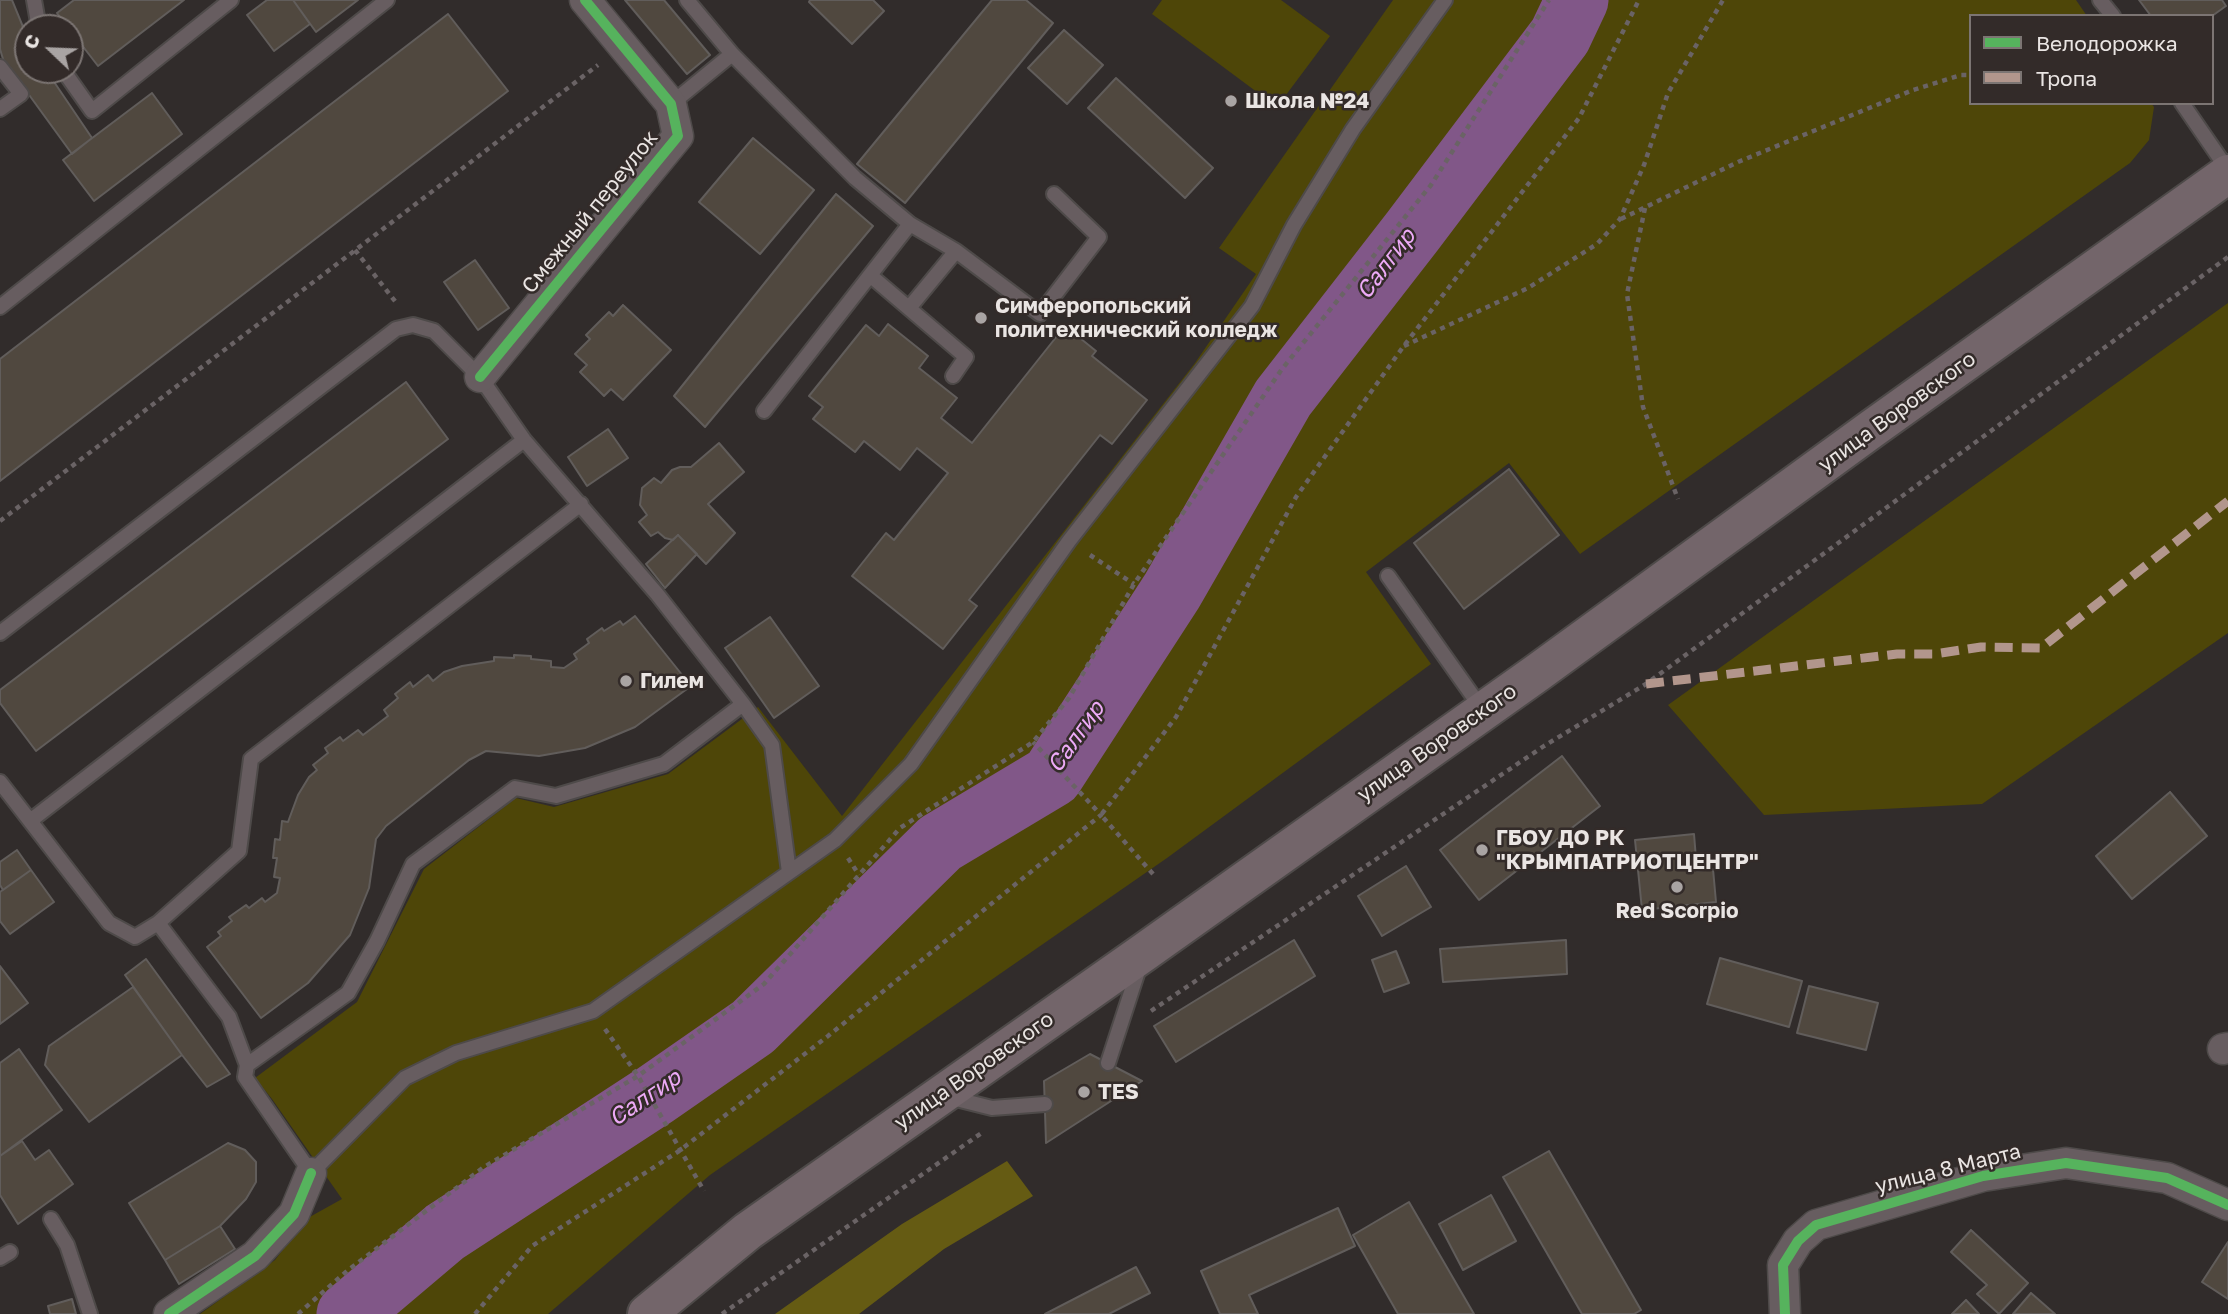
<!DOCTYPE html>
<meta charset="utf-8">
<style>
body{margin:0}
#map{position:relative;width:2228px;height:1314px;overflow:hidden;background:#312c2b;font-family:"Golos Text",sans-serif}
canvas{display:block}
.legend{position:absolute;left:1969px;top:14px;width:245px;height:91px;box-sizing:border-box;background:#332b29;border:2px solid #7c7573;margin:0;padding:9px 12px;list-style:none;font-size:21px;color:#eae5e3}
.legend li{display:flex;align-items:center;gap:14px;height:35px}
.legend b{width:35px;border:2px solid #7c7573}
.north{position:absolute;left:14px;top:14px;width:70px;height:70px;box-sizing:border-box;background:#332b29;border:2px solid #7c7573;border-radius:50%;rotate:293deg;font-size:19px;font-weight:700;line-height:28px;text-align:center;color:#eae5e3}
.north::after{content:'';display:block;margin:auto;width:24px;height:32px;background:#a9a4a3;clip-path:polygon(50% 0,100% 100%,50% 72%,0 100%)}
</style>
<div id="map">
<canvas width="2228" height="1314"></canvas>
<ul class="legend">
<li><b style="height:9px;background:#56b35d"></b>Велодорожка</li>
<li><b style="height:9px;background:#b2968c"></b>Тропа</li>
</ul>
<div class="north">С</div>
</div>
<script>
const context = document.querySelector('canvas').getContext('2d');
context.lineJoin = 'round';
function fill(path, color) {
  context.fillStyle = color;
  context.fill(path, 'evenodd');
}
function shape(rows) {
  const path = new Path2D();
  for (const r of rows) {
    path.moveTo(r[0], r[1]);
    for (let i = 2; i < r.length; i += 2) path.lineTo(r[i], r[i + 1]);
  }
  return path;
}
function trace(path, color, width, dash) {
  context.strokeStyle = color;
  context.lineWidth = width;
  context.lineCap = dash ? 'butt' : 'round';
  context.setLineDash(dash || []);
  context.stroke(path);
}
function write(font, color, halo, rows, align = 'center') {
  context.font = font + ' "Golos Text",sans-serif';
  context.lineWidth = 5;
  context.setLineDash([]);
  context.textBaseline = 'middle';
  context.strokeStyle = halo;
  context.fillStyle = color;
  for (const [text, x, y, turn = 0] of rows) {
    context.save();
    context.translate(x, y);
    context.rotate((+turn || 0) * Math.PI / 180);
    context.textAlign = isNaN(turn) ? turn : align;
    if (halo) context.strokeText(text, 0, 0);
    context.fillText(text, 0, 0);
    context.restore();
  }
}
const green = shape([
 [1162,0,1281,0,1330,36,1277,107,1152,14],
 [1393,0,2076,0,2087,16,1971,16,1971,103,2151,103,2154,107,2149,140,2130,163,1580,554,1509,463,1366,572,1431,664,1167,858,710,1175,548,1314,200,1314,275,1260,306,1219,342,1199,272,1099,255,1078,357,1002,424,869,516,798,554,807,668,774,758,707,842,816,1195,363,1256,274,1219,248],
 [2228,303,2228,633,1982,804,1764,815,1668,705]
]);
const forest = shape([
 [1007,1161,1033,1196,944,1249,859,1314,775,1314,902,1224]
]);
const river = shape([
 [348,1314,445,1232,655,1095,753,1027,940,843,1052,776,1172,591,1283,398,1412,232,1560,36,1577,0]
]);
const building = shape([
 [0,0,12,0,28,39,28,70,46,70,92,138,72,154,3,59,0,49,0,0],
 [74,0,184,0,98,66,57,13,74,0],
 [267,0,293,0,310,24,274,51,247,15,267,0],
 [293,0,358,0,316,32,293,0],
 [625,0,664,0,710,55,687,74,625,0],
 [810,0,873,0,884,11,852,44,809,2,810,0],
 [992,0,1026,0,1053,23,905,203,857,164,992,0],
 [2139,0,2222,0,2226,6,2212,16,2151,16,2139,0],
 [448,14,508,91,0,481,0,359,448,14],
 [1064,30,1103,65,1067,104,1028,68,1064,30],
 [1116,78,1213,168,1185,198,1088,108,1116,78],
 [152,93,182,134,94,201,63,160,152,93],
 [753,138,814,190,760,254,699,202,753,138],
 [836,194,873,226,705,427,674,396,836,194],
 [475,260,509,308,478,330,444,282,475,260],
 [623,305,671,350,623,400,611,389,604,396,580,372,587,365,575,354,590,339,586,335,609,312,613,316,623,305],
 [888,324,928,356,919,368,957,398,941,418,972,443,1065,326,1096,351,1092,356,1147,400,1112,444,1100,435,969,600,977,606,943,649,852,576,886,533,894,540,948,473,917,448,900,470,864,441,855,452,813,419,823,407,809,396,866,325,879,336,888,324],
 [406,382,448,439,36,751,0,703,0,690,406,382],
 [608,429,628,458,587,486,568,457,608,429],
 [719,443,744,472,708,504,735,533,706,564,678,535,673,540,665,538,658,532,651,536,639,522,647,515,640,505,642,488,654,478,661,483,672,470,680,467,691,467,719,443],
 [1509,469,1559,535,1464,609,1414,543,1509,469],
 [678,535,697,554,665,588,646,564,678,535],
 [635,616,691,686,635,727,585,748,539,756,486,751,469,760,386,826,376,839,369,888,350,935,308,983,261,1018,207,947,221,936,218,932,232,921,229,917,246,905,249,908,262,898,265,902,277,893,280,878,274,877,277,858,273,858,275,839,280,840,282,821,288,822,298,795,309,777,317,770,313,765,328,753,325,748,340,737,343,741,358,730,363,735,388,716,384,710,398,698,395,694,410,682,413,687,428,675,433,681,444,672,462,666,494,661,494,657,514,658,514,655,531,656,531,659,551,661,551,667,564,668,577,659,574,654,589,643,587,639,602,628,604,631,620,621,623,625,635,616],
 [770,617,819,686,774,718,725,648,770,617],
 [1562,756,1600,806,1479,900,1440,850,1562,756],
 [2170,792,2207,836,2132,899,2096,856,2170,792],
 [1694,834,1697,871,1713,869,1716,902,1642,910,1635,840,1694,834],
 [17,850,31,870,3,890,0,885,0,862,17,850],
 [1406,866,1431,907,1382,936,1358,896,1406,866],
 [31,870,54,902,10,934,0,921,0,892,31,870],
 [1294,940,1315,976,1176,1062,1154,1026,1294,940],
 [1566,940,1567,974,1443,982,1440,949,1566,940],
 [1396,951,1409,983,1384,992,1372,960,1396,951],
 [1720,958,1802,981,1789,1027,1707,1004,1720,958],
 [146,959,230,1074,207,1087,182,1055,125,975,146,959],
 [0,966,28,1003,0,1024,0,966],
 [1809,986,1878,1003,1866,1050,1797,1033,1809,986],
 [133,987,182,1055,89,1122,45,1065,49,1046,133,987],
 [19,1049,62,1110,0,1156,0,1063,19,1049],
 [1090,1054,1142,1081,1046,1143,1044,1081,1090,1054],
 [22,1141,35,1160,49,1150,73,1184,18,1224,0,1195,0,1156,22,1141],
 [228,1143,245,1150,256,1162,256,1182,246,1199,220,1226,165,1260,129,1203,228,1143],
 [1549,1151,1641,1310,1634,1314,1582,1314,1503,1177,1549,1151],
 [1491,1195,1516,1241,1463,1270,1439,1224,1491,1195],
 [1409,1202,1474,1314,1398,1314,1353,1235,1409,1202],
 [1338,1208,1355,1246,1249,1295,1258,1314,1220,1314,1201,1271,1338,1208],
 [220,1226,235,1249,179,1284,165,1260,220,1226],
 [1971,1230,2028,1283,1999,1314,1977,1294,1987,1285,1951,1252,1971,1230],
 [2228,1242,2228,1299,2202,1282,2228,1242],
 [1136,1267,1150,1293,1109,1314,1045,1314,1136,1267],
 [2031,1293,2055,1314,2013,1314,2031,1293],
 [72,1299,76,1314,50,1314,48,1306,72,1299],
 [1966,1300,1979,1314,1952,1314,1966,1300]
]);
const path = shape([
 [1645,208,1627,294,1643,407,1678,499],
 [1621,219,1738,162,1913,90,1961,75,1971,75],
 [355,250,398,305],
 [1404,346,1528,288,1597,244,1620,219,1644,165,1668,93,1723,0],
 [0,521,598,65],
 [1090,555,1134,584],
 [848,858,859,875],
 [1153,874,1101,815,1176,717,1296,497,1403,347,1579,118,1639,0],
 [1151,1011,1544,746,1646,684,2228,257],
 [605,1029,638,1076,704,1191],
 [298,1314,347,1271,484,1167,638,1076,764,984,900,828,1033,742,1069,698,1134,584,1282,369,1431,185,1549,0],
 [475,1314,532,1246,679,1151,828,1036,1101,815,1033,742],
 [722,1314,983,1132]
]);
const service = shape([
 [34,0,39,28],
 [687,0,732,54,855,178,910,224,956,251],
 [2100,0,2113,16],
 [0,67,21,94,0,109],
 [63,70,92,111,231,0],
 [2182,103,2228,170],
 [671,104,732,54],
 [871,276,966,357,953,376],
 [0,307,387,0],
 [909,308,956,251,1040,314,1099,237,1054,194],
 [764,411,910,224],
 [1388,576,1482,709],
 [0,633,396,329,413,325,434,331,480,377,524,440,657,594,743,704,772,745,789,872],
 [0,782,109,923,135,937,158,923,229,1017,247,1065,245,1077,311,1173,405,1078,456,1053,593,1011,835,840,911,764,1069,541,1252,306,1294,225,1353,129,1445,0],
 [30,821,524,440],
 [158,923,239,851,251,759,581,504],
 [1108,1063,1139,968],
 [247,1065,348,993,377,941,413,864,515,788,556,796,664,764,743,704],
 [948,1097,992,1108,1045,1104],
 [51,1219,67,1245,90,1314],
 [0,1258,10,1252]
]);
const minor = shape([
 [480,377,678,136,671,104,585,0],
 [2223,1049,2228,1048],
 [169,1314,255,1256,294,1214,311,1173],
 [1785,1314,1783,1265,1798,1241,1816,1225,1983,1176,2066,1163,2167,1178,2228,1205]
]);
const primary = shape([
 [647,1314,748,1231,1143,953,1537,673,1873,428,2228,174]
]);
const quiet = shape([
 [1646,684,1897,654,1934,654,1981,647,2041,648,2228,501]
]);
const cycleway = shape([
 [480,377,678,136,671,104,585,0],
 [169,1314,255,1256,294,1214,311,1173],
 [1785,1314,1783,1265,1798,1241,1816,1225,1983,1176,2066,1163,2167,1178,2228,1205]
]);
const markers = [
 [1231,101,7,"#a9a4a3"],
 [981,318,7,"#a9a4a3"],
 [626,681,7,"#a9a4a3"],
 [1482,850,7,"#a9a4a3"],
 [1677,887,7,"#a9a4a3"],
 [1084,1092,7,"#a9a4a3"]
];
const poiNames = [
 ["Школа №24",1245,101],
 ["Симферопольский",995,306],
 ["политехнический колледж",995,330],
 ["Гилем",640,681],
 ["ГБОУ ДО РК",1496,838],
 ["\"КРЫМПАТРИОТЦЕНТР\"",1496,862],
 ["Red Scorpio",1677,911,"center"],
 ["TES",1098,1092]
];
const streetNames = [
 ["Смежный переулок",590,212,-51],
 ["улица Воровского",1897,412,-36],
 ["улица Воровского",1437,743,-35],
 ["улица Воровского",974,1071,-35],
 ["улица 8 Марта",1948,1169,-14]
];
const waterNames = [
 ["Салгир",1386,264,-53],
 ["Салгир",1076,737,-55],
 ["Салгир",645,1098,-34]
];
fill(green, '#4e4608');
fill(forest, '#655b13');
trace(river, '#815788', 63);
fill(building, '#50483f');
trace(building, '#615d5b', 2);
trace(service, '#4e4a49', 18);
trace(minor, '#4e4a49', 33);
trace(primary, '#4e4a49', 42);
trace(path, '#6a6365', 4.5, [5, 5]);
trace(service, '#675d60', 14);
trace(minor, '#675d60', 30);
trace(primary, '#73656a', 38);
trace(quiet, '#b2968c', 9, [18, 9]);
trace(cycleway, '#56b35d', 10);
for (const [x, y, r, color] of markers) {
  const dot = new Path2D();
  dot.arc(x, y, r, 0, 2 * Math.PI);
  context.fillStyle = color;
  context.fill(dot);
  trace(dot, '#332b29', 2.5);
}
write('bold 21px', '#eae5e3', '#332b29', poiNames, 'left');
write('21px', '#eae5e3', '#332b29', streetNames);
write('italic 23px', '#edaaf7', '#332b29', waterNames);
</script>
